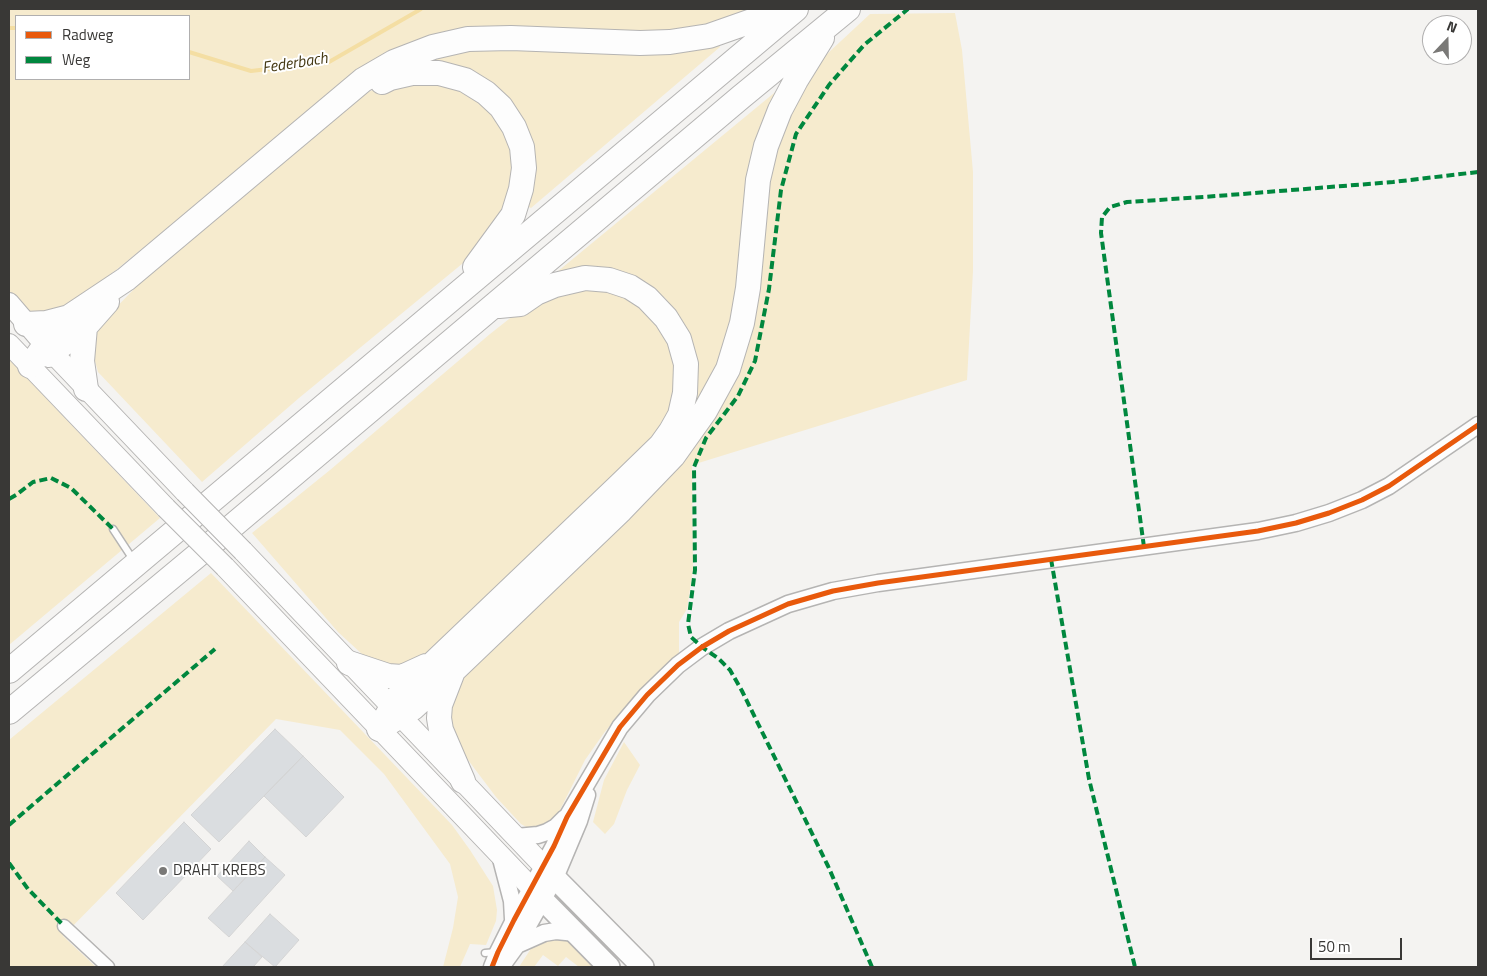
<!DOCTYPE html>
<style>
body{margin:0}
#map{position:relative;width:1487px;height:976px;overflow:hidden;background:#f4f3f1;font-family:"Titillium Web",sans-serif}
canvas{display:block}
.frame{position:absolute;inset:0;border:10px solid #393836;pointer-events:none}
.legend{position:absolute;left:15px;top:15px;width:175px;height:65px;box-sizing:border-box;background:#fff;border:1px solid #b0afaf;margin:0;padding:6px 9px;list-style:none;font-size:15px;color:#393836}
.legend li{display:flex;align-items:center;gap:10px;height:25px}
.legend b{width:25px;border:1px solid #b0afaf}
.north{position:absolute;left:1422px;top:15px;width:50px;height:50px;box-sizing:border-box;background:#fff;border:1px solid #b0afaf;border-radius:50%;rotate:21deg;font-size:14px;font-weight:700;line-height:20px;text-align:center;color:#393836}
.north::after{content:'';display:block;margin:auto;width:18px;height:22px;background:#7a7977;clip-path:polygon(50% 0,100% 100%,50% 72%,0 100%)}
.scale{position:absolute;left:1310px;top:938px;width:92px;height:22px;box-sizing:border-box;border:2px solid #393836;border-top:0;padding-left:6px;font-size:15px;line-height:18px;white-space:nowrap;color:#393836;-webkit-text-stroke:4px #fff;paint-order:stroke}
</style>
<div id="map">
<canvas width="1487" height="976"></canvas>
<div class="frame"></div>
<ul class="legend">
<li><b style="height:6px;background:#e8590c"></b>Radweg</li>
<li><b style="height:6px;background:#00873e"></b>Weg</li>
</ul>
<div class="north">N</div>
<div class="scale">50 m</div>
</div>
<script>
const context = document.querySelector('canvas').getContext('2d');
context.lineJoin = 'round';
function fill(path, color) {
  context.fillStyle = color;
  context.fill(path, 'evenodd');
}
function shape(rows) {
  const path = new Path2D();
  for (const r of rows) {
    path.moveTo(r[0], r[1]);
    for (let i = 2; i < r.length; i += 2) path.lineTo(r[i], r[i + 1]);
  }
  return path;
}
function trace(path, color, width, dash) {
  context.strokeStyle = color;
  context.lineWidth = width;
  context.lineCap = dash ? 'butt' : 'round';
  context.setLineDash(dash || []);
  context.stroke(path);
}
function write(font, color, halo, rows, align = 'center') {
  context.font = font + ' "Titillium Web",sans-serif';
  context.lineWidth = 4;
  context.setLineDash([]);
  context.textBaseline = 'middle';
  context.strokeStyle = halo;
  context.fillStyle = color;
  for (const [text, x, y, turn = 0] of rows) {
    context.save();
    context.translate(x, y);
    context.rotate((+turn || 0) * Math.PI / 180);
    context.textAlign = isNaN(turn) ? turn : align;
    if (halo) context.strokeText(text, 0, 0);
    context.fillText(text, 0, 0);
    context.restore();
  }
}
const green = shape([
 [9,9,755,9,685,32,499,30,359,72,116,270,63,310,35,317,9,293],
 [16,16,189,16,189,79,16,79],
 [955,13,962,50,973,172,973,271,967,380,692,465,693,570,687,609,679,622,679,655,636,694,604,733,585,760,557,816,542,829,528,828,521,824,496,797,462,752,450,721,451,703,457,687,467,673,711,415,766,173,798,88,827,54,870,14],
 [717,40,720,47,531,208,524,205,517,119,430,65,425,56,457,47],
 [404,78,476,93,503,123,516,156,515,189,485,245,299,398,202,482,98,372,93,354,93,335,99,325,138,285,332,118,368,92],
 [785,84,723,361,691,414,682,323,666,299,648,284,632,276,557,272],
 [563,287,616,288,665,327,682,382,668,423,448,639,407,668,378,665,363,655,338,632,252,533,330,470,490,334,528,304],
 [9,359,160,518,9,645],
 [211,573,452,825,470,850,493,886,497,910,496,921,486,945,470,944,460,967,443,967,453,928,458,897,450,864,384,774,340,730,276,719,63,936,96,967,9,967,9,740],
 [624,742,640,765,627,790,614,824,605,834,593,822,604,780],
 [553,936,566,940,581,951,597,967,579,967,566,957,558,966,543,955,534,967,519,967,532,947]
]);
const stream = shape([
 [9,28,16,28],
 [189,52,251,71,329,62,421,9]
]);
const building = shape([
 [275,729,303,756,219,842,191,815,275,729],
 [303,756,344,797,306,837,264,796,303,756],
 [184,822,211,849,143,920,116,893,184,822],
 [249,841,265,857,233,891,217,876,249,841],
 [265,857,285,875,229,937,208,918,265,857],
 [270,914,299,940,275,967,245,942,270,914],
 [245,942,262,957,253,967,222,967,245,942]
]);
const service = shape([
 [113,529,134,561],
 [485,953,497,952]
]);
const minor = shape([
 [64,926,108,967]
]);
const tertiary = shape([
 [516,837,538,835,547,832,556,827,565,818],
 [500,855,512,901,513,919],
 [517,945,544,933,556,931,576,933],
 [492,967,498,952,514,920,554,846,567,817,620,727,647,695,678,665,702,647,729,631,788,604,833,591,878,583,1258,531,1296,523,1329,513,1362,500,1389,486,1478,425],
 [501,967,517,945,555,878,579,821,587,795]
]);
const primary = shape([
 [9,303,45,345,185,492],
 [9,344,166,508],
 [243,551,555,878],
 [225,567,543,900]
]);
const trunk = shape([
 [555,878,643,967],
 [543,900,609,967]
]);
const motorway = shape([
 [382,82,390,78,412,73,439,73,465,80,486,93,501,107,514,127,522,147,524,168,521,189,513,215,475,267],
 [26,324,46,323,69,317],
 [85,327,82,361,86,389],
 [49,355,85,327,107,302],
 [30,366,45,345,69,317,126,279,363,80,394,62,433,47,468,39,511,38,640,43,670,42,709,36,786,9],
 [349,663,388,676,402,677,426,666],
 [9,671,796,9],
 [452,674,440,705,439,718,441,730,463,781],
 [9,712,217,539,741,97,848,9],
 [380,728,397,698,620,485,661,445,671,431,680,415,685,393,686,364,679,339,666,318,647,298,630,287,609,280,585,278,555,285,536,293,520,304,499,306],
 [379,729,413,708,452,672,621,510,673,456,705,411,728,369,742,323,748,288,758,180,766,146,780,110,796,80,822,38]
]);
const primaryBridge = shape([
 [185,492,243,551],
 [166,508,225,567]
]);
const quiet = shape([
 [9,499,16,495,33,482,51,478,71,488,113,529],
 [1144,547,1101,233,1102,217,1110,207,1127,202,1204,197,1393,182,1478,172],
 [1051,559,1089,779,1135,967],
 [9,825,215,649],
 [9,863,28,889,64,926],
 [872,967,828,866,742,691,730,670,719,659,702,647,691,637,688,624,695,570,694,467,706,438,738,396,755,361,769,289,781,190,796,134,829,85,864,45,908,9]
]);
const cycleway = shape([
 [492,967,498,952,514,920,554,846,567,817,620,727,647,695,678,665,702,647,729,631,788,604,833,591,878,583,1258,531,1296,523,1329,513,1362,500,1389,486,1478,425]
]);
const markers = [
 [163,871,5,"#7a7977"]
];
const poiNames = [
 ["DRAHT KREBS",173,871]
];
const waterNames = [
 ["Federbach",295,64,-9]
];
fill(green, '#f6ebce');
trace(stream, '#f4dea3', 4);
fill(building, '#dadde0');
trace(building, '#d4d4d4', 1);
trace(service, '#b5b4b3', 9);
trace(minor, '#b5b4b3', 15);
trace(tertiary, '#b5b4b3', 19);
trace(primary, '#b5b4b3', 22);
trace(trunk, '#b5b4b3', 24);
trace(motorway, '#b5b4b3', 26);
trace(service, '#fdfdfd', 6);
trace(minor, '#fdfdfd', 12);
trace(tertiary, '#fdfdfd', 16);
trace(primary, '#fdfdfd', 20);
trace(trunk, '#fdfdfd', 21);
trace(motorway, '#fdfdfd', 24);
trace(primaryBridge, '#b5b4b3', 22, []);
trace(primaryBridge, '#fdfdfd', 20);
trace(quiet, '#00873e', 4, [8, 4]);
trace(cycleway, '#e8590c', 5);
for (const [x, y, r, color] of markers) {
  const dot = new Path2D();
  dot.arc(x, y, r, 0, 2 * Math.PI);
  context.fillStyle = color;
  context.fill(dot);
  trace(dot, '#fff', 2);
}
write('15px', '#393836', '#fff', poiNames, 'left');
write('italic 16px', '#453914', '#fff', waterNames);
</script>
